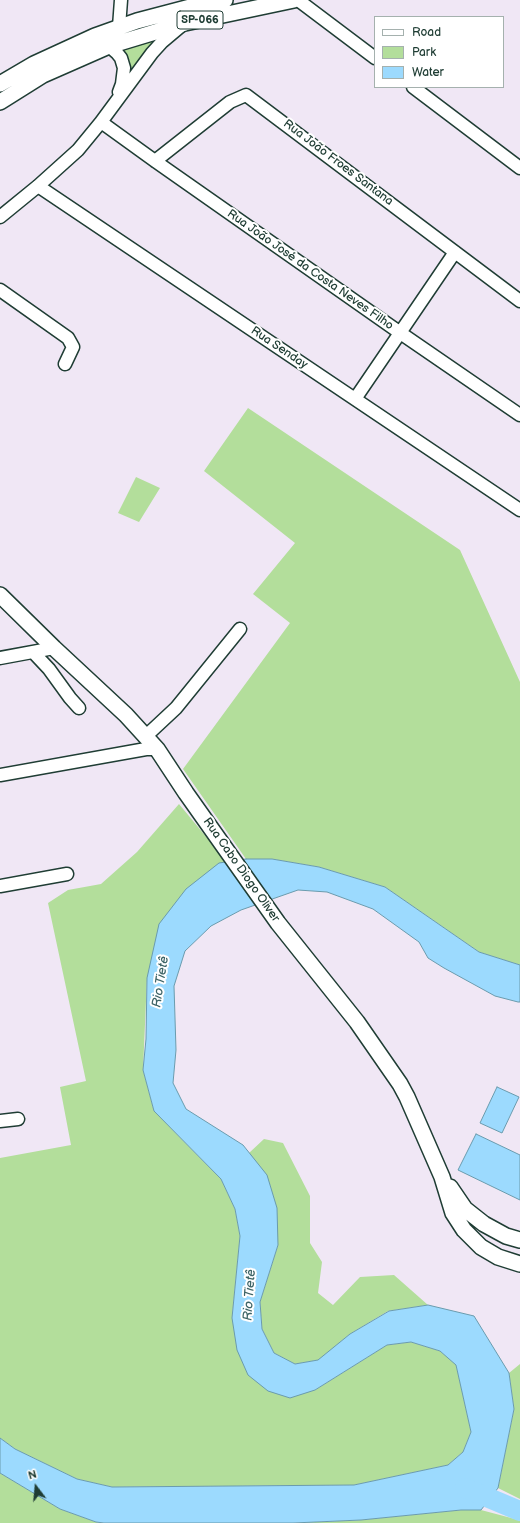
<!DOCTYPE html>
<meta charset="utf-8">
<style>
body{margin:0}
#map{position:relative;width:520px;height:1523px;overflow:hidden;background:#f0e7f5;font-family:"Balsamiq Sans",sans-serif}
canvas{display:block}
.legend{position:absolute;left:374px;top:16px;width:130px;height:72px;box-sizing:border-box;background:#fff;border:1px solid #a5b1ae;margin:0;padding:5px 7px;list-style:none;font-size:12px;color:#1f3d34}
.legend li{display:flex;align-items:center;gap:8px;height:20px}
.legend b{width:20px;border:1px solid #a5b1ae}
.north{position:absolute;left:16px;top:1467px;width:40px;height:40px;-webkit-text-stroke:3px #fff;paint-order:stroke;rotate:344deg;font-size:11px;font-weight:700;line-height:16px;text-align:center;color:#1f3d34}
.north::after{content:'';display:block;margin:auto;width:14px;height:18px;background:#1f3d34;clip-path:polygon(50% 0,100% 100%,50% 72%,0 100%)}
</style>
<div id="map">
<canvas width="520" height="1523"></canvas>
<ul class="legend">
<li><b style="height:5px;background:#fff"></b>Road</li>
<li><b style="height:11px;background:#b3de9b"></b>Park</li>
<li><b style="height:11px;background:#9cdafe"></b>Water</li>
</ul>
<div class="north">N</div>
</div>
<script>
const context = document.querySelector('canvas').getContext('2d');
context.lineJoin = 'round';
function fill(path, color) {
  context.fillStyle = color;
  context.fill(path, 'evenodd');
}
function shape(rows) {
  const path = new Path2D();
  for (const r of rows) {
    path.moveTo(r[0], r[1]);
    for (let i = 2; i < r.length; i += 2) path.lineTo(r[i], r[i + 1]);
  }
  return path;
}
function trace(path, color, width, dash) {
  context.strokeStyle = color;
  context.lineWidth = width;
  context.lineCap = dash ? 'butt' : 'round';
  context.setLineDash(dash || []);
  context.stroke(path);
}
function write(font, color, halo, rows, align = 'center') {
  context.font = font + ' "Balsamiq Sans",sans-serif';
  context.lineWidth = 4;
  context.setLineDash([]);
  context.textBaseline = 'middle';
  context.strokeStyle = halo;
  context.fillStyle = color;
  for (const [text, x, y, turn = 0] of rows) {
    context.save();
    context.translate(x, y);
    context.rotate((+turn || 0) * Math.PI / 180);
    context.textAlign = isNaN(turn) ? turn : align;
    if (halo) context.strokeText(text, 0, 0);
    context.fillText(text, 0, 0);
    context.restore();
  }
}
const green = shape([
 [162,35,130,76,130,62,127,55,122,48],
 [248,408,460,550,520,682,520,965,479,952,385,887,319,867,272,859,246,859,183,769,290,623,253,594,295,543,204,471],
 [136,477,160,488,139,522,118,513],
 [179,804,227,862,147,978,143,1070,154,1111,221,1179,235,1209,240,1236,232,1318,315,1390,387,1345,411,1342,440,1351,456,1364,471,1432,463,1452,448,1465,354,1485,112,1487,77,1479,15,1449,0,1438,0,1158,71,1145,60,1087,86,1081,48,903,68,890,101,884,137,852],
 [264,1139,283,1143,310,1196,310,1243,322,1262,318,1293,333,1305,360,1277,394,1275,428,1305,388,1311,350,1334,319,1360,295,1364,274,1353,262,1329,260,1302,278,1245,249,1153],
 [520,1364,520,1499,498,1488,514,1409,509,1373],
 [0,1473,60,1509,96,1522,104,1523,0,1523],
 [461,1510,481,1510,515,1519,520,1521,520,1523,293,1523,361,1520]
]);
const water = shape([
 [246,859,272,859,319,867,385,887,479,952,520,965,520,1002,518,1002,495,996,444,968,428,958,419,942,373,909,327,892,298,890,241,910,211,926,185,951,174,986,176,1050,173,1083,186,1109,243,1145,267,1175,277,1208,278,1245,260,1302,262,1329,274,1353,295,1364,318,1360,350,1334,389,1311,428,1305,474,1316,509,1373,514,1409,498,1488,481,1510,461,1510,361,1520,293,1523,104,1523,96,1522,60,1509,0,1473,0,1438,15,1449,77,1479,112,1487,354,1485,448,1465,463,1452,471,1432,456,1365,440,1351,411,1342,387,1345,315,1390,290,1398,268,1391,248,1375,237,1350,232,1318,240,1236,235,1209,221,1179,154,1111,143,1070,146,1039,147,978,159,924,186,889,219,863,246,859],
 [497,1087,519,1097,502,1133,480,1123,497,1087],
 [476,1134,520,1155,520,1200,458,1170,476,1134]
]);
const stream = shape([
 [516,1510,520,1509]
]);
const river = shape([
 [465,1488,520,1511]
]);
const minor = shape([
 [298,0,375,58],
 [119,27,121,0],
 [109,46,117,53,121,58,124,68,122,84,119,92],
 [413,87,520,168],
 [101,122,155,161,399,332,520,415],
 [155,161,230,102,246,95,520,301],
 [38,186,520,510],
 [0,217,38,186,78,150,101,122,152,53,162,42,181,26],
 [0,290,68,338,73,347,65,364],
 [355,399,455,252],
 [33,652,49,669,70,698,79,708],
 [0,658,54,648],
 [146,736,176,708,240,629],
 [0,775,146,749,157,749],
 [0,886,67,874],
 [0,1121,18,1119]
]);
const major = shape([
 [0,84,34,64,95,36,137,21,194,6,225,0],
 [0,102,43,75,109,46,185,23,294,0],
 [0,595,54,648,126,715,157,749,186,793,278,923,357,1022,400,1084,407,1097,442,1177,453,1213,464,1230,481,1247,498,1257,520,1264],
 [450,1187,465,1209,484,1224,506,1236,520,1240]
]);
const shields = [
 [200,20,46]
];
const shieldNames = [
 ["SP-066",200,20]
];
const streetNames = [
 ["Rua João Froes Santana",338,163,37],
 ["Rua João José da Costa Neves Filho",310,270,35],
 ["Rua Senday",279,348,34],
 ["Rua Cabo Diogo Oliver",241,870,55]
];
const waterNames = [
 ["Rio Tietê",161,982,-81],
 ["Rio Tietê",250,1295,-86]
];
fill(green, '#b3de9b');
fill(water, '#9cdafe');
trace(water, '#6a9bad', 1);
trace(stream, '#6a9bad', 3.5);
trace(river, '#9cdafe', 20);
trace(minor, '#1f3d34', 15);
trace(major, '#1f3d34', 18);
trace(minor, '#fff', 12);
trace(major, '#fff', 15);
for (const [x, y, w] of shields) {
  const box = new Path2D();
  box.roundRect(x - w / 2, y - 9, w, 18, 3);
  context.fillStyle = '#fff';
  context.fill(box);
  trace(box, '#1f3d34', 1);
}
write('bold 11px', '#1f3d34', null, shieldNames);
write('12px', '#1f3d34', '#fff', streetNames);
write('italic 13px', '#3e6466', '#fff', waterNames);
</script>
